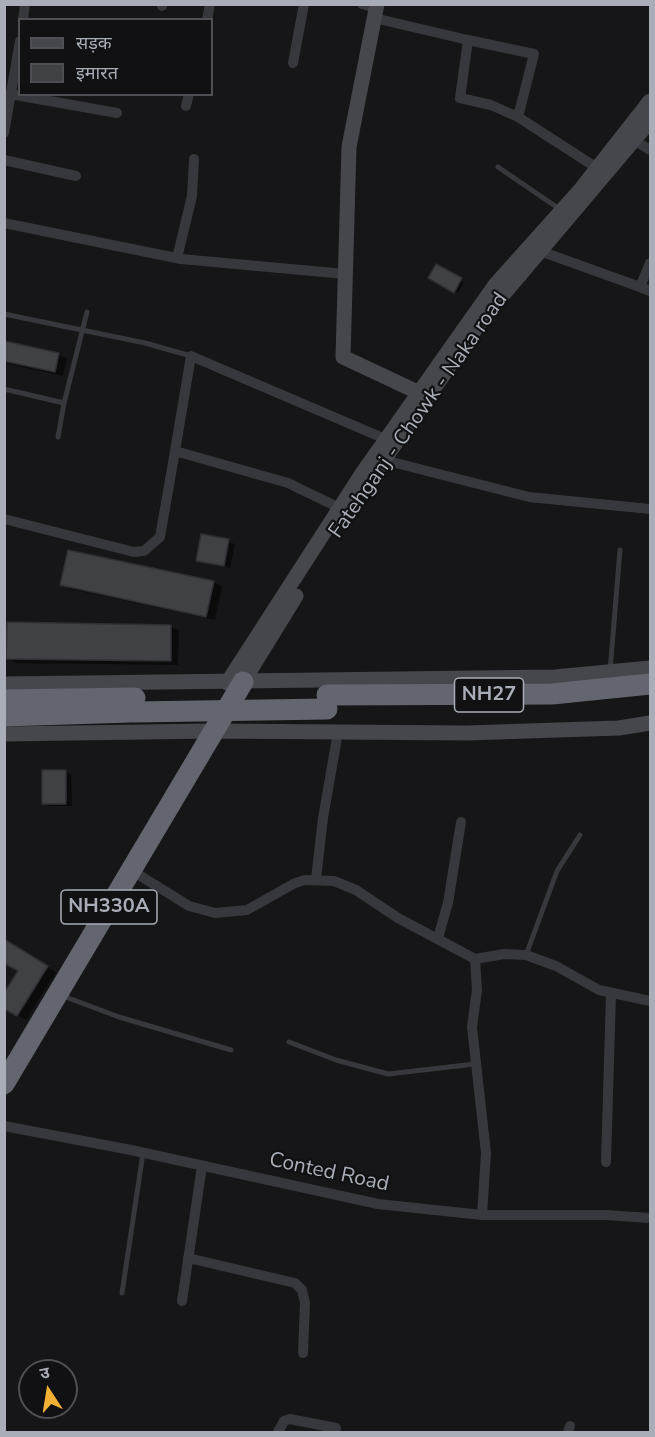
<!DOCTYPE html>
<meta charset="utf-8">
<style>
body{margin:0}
#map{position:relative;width:655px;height:1437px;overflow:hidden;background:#161618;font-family:"Nunito Sans","Noto Sans Devanagari",sans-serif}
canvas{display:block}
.frame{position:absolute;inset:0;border:6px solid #a8adb8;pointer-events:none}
.legend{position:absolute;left:18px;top:18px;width:195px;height:78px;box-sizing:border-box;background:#111113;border:2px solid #4d4f55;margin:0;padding:8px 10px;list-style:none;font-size:18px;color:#a8adb8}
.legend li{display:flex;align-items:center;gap:12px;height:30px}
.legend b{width:30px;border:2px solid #4d4f55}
.north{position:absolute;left:18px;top:1359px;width:60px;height:60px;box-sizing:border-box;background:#111113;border:2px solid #4d4f55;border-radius:50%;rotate:348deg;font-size:16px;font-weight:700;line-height:24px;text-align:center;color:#a8adb8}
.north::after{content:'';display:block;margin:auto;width:21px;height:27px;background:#f2b134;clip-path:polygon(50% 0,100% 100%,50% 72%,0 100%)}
</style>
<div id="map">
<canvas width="655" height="1437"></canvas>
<div class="frame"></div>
<ul class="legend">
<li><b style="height:8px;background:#45474d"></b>सड़क</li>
<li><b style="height:16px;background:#404145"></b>इमारत</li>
</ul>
<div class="north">उ</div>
</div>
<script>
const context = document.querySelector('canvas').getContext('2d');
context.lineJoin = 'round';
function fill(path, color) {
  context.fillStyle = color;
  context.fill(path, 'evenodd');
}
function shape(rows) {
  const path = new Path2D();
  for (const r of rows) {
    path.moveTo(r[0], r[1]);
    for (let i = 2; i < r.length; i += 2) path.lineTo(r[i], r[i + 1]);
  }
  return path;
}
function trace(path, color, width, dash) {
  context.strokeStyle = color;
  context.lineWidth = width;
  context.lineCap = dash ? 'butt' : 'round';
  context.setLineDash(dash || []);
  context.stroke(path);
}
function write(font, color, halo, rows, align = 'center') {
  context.font = font + ' "Nunito Sans",sans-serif';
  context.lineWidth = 4.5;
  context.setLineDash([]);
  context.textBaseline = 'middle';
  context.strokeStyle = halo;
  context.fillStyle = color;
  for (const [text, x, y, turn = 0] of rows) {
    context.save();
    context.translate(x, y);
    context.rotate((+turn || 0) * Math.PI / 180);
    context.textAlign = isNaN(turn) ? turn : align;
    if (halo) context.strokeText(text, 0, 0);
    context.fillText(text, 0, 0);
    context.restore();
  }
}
const shadow = shape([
 [436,266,464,282,458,293,430,278],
 [4,342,58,354,67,359,63,376,4,363],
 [202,535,235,544,230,568,198,560],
 [214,582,222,587,215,620,70,589,62,585],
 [171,626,179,631,178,665,16,663,8,658],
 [65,771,71,775,72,806,50,806,44,803],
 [4,940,56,972,26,1020,4,1007,20,971]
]);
const building = shape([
 [436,264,462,278,454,293,428,278,436,264],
 [4,341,59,353,55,372,4,361,4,341],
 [201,534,229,539,224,566,196,561,201,534],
 [68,550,214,581,206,617,60,585,68,550],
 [7,622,171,625,171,661,6,659,7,622],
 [42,770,66,770,66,804,42,804,42,770],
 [4,939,48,966,17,1016,4,1009,4,993,18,971,4,963,4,939]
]);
const lane = shape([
 [498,167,561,210],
 [4,314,145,343,191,356],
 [4,389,64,403],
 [58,437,64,403,87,312],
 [610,671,620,550],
 [526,955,557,871,580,835],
 [63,996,119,1017,231,1050],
 [289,1042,336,1060,388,1074,475,1064],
 [122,1293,143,1153]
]);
const street = shape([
 [362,4,376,8],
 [162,6,162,4],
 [374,18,468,40,460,98,491,105,518,117],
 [23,20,25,4],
 [207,20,210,4],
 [468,40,534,54,518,117,597,168],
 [293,63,304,4],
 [10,94,117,113],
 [186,106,189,94],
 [4,133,20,41],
 [634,140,650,150],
 [4,160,76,176],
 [4,223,181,259,345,274],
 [540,251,640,287],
 [177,258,192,196,194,159],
 [650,263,640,287,650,291],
 [384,460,529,497,650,509],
 [348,512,288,483,175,451,191,356,390,441],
 [4,519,134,552,144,551,160,537,175,451],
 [131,870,189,906,215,913,247,910,295,883,305,880,334,881,356,890,398,918,475,959,477,990,472,1027,486,1153,482,1215],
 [316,879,323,818,338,732],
 [438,938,448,903,461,822],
 [475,959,504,954,526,955,556,966,599,990,650,1001],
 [4,1126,131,1150,378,1204,482,1215,606,1215,650,1218],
 [606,1162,611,993],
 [188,1258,295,1283,302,1290,305,1303,303,1353],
 [182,1301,202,1166],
 [278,1432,284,1421,290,1419,336,1428],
 [568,1432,570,1426]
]);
const secondary = shape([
 [377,4,349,147,343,357,426,396],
 [372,477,481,321,650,121],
 [243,682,296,596],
 [227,683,363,472,495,285,581,189,650,101],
 [4,684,555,677,650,668],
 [4,734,213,731,467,733,619,728,650,723]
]);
const highway = shape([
 [327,695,552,694,650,684],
 [4,700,135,698],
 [4,716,130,712],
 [4,1084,243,682]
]);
const highwayBridge = shape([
 [134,712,327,709]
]);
const shields = [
 [489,695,69],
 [109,907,96]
];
const shieldNames = [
 ["NH27",489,695],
 ["NH330A",109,907]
];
const streetNames = [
 ["Fatehganj - Chowk - Naka road",419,416,-55],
 ["Conted Road",329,1173,12]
];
fill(shadow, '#0007');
fill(building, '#404145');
trace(building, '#303034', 1.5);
trace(lane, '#37383d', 5);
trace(street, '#37383d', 10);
trace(secondary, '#45474d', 15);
trace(highway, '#63666e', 21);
trace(highwayBridge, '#63666e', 21);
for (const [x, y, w] of shields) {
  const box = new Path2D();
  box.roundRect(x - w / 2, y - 17, w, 34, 4.5);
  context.fillStyle = '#111113';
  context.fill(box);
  trace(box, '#a8adb8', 1.5);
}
write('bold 20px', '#a8adb8', null, shieldNames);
write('21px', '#a8adb8', '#111113', streetNames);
</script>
